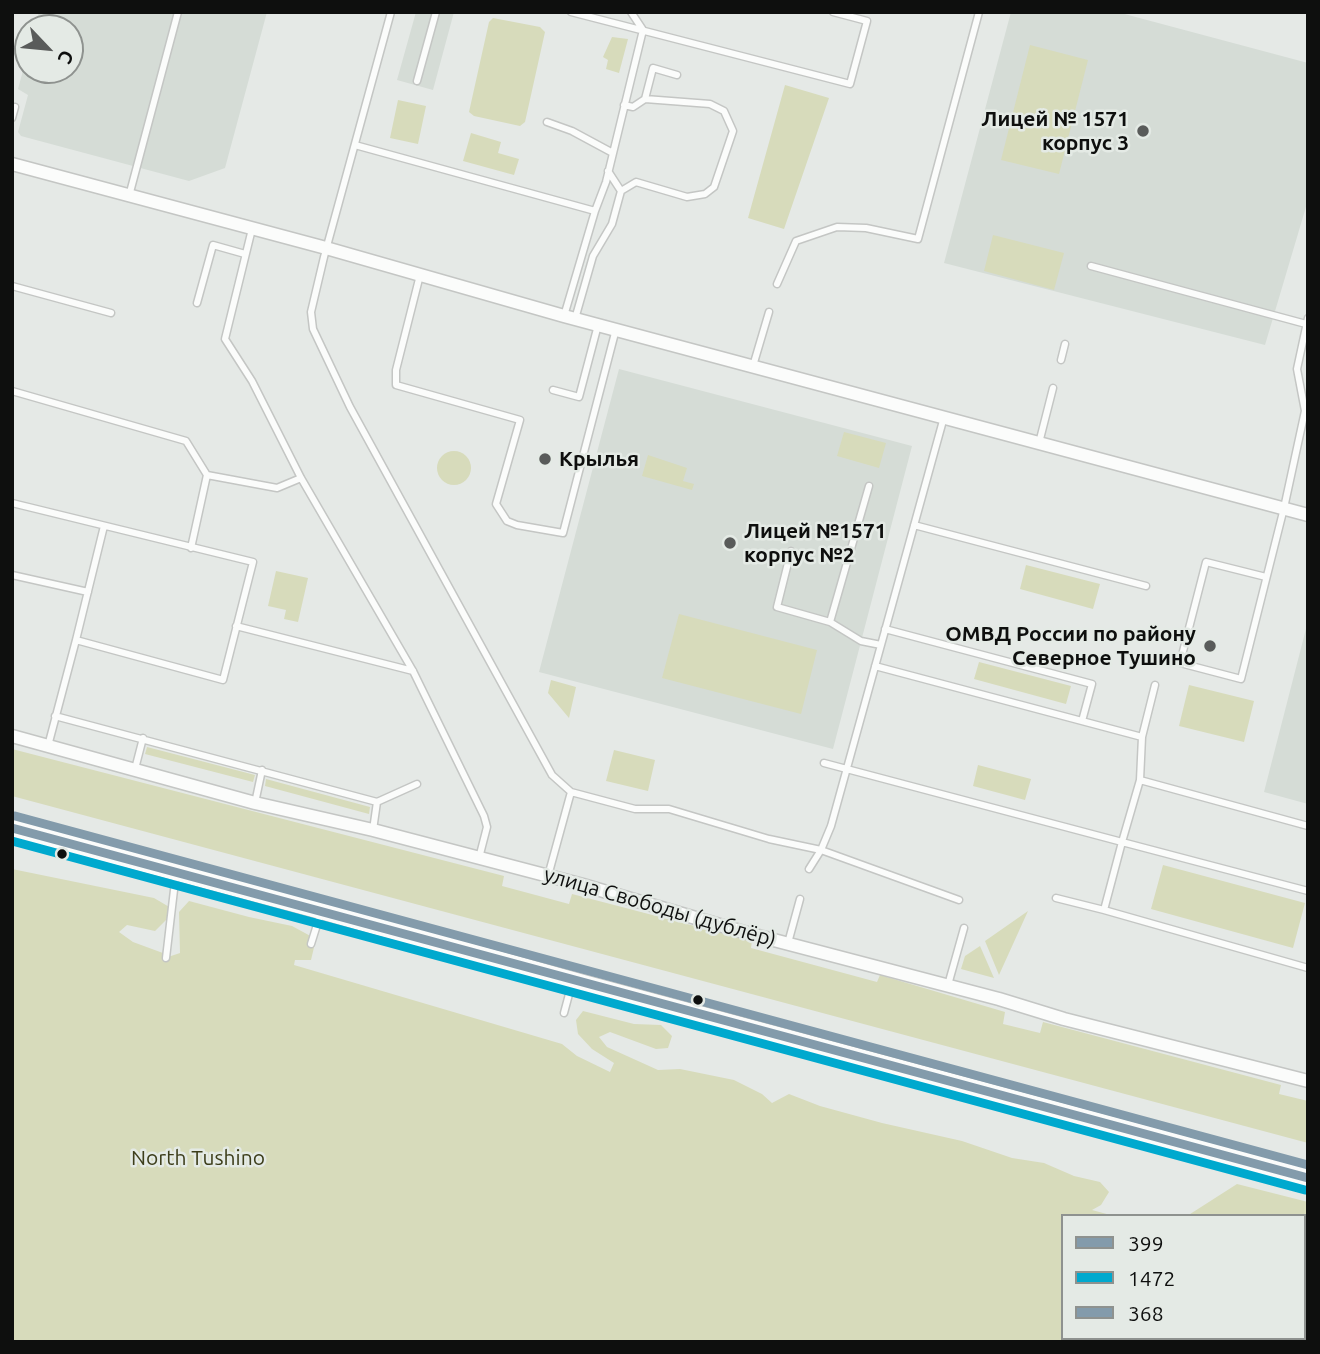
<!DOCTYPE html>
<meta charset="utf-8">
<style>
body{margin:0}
#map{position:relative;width:1320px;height:1354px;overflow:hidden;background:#e5e9e6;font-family:Ubuntu,sans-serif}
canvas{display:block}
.frame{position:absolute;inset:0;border:14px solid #0e0f0e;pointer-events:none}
.legend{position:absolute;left:1061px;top:1214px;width:245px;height:126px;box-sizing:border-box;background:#e4eae5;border:2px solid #8e928f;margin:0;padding:9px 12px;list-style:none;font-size:21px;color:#0e0f0e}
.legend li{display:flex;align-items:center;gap:14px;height:35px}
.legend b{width:35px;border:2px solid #8e928f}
.north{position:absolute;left:14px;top:14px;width:70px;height:70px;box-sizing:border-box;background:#e4eae5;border:2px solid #8e928f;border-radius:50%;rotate:116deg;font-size:19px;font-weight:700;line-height:28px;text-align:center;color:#0e0f0e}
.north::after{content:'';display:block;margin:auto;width:24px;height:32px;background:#595b5a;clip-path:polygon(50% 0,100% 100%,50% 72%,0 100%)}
</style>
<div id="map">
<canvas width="1320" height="1354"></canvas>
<div class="frame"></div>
<ul class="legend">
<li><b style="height:9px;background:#839bab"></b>399</li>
<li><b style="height:9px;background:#00a9ce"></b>1472</li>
<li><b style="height:9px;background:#839bab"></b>368</li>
</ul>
<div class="north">С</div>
</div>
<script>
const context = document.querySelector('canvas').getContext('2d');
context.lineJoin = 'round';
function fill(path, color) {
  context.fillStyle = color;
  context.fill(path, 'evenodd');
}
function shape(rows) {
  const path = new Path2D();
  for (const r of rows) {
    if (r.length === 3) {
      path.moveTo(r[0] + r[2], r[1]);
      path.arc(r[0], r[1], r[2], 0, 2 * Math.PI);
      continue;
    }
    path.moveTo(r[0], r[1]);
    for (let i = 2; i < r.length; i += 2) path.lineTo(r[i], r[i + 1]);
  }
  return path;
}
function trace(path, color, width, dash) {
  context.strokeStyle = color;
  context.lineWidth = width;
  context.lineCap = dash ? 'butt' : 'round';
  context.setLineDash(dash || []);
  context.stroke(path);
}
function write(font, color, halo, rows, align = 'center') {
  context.font = font + ' Ubuntu,sans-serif';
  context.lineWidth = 5;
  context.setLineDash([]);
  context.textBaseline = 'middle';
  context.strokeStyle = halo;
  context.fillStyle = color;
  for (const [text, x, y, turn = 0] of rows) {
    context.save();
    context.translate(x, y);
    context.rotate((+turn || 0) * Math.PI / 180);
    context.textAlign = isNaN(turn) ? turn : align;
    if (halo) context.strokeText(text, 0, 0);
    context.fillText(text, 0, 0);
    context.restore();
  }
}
const built = shape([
 [39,12,267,12,225,168,189,181,21,136,18,132,28,95,18,89,28,52,28,70,70,70,70,28,34,28],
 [416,12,454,12,433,90,397,80],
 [1011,12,1117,12,1308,63,1308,200,1265,345,944,263],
 [619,369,912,446,833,749,539,672],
 [1308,621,1308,804,1264,792]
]);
const green = shape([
 [493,18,540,27,545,32,525,122,520,126,474,116,469,112,489,22],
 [612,37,628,39,619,73,606,69,608,60,603,57],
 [1030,45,1088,60,1059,174,1001,160],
 [785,85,829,98,784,229,748,218],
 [398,100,426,106,418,144,390,138],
 [471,133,501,142,498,153,519,159,514,175,463,161],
 [993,235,1064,253,1054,290,984,271],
 [844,432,886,443,879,468,837,456],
 [454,468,17],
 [648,455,687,468,683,481,694,484,692,490,642,476],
 [1026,565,1100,584,1093,609,1020,589],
 [276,571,308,578,298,622,284,619,286,610,268,606],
 [679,614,817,650,801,714,662,678],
 [979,662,1071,686,1066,704,974,679],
 [551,680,576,687,569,718,548,693],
 [1189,685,1254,701,1244,742,1179,726],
 [147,747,255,775,253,782,145,754],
 [12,749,504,876,502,886,569,904,572,894,752,941,751,948,877,982,880,975,1005,1012,1003,1024,1040,1033,1043,1022,1281,1085,1279,1094,1308,1101,1308,1143,12,796],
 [614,750,655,760,648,791,606,781],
 [978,765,1031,779,1025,800,973,786],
 [266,779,370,807,369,814,265,786],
 [1163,865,1305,903,1293,948,1151,909],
 [12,869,154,898,171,908,166,920,155,931,127,925,119,932,133,942,171,956,180,953,179,912,189,901,249,917,292,926,316,939,311,960,295,960,294,965,562,1044,577,1056,610,1072,614,1063,592,1049,578,1034,576,1020,583,1011,634,1024,661,1025,672,1036,668,1048,656,1049,610,1032,599,1037,607,1047,658,1070,680,1069,734,1080,762,1094,772,1103,789,1094,820,1106,882,1123,962,1141,1012,1158,1044,1163,1074,1176,1100,1182,1109,1192,1101,1205,1092,1210,1114,1216,1063,1216,1063,1338,1304,1338,1304,1216,1187,1216,1237,1184,1308,1202,1308,1342,12,1342],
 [1028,911,999,975,985,941],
 [980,946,994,978,961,969,965,956]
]);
const lane = shape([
 [391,12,324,257,311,312,313,329,350,407,552,775,571,792,635,809,669,809,769,839,821,850,959,900],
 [571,12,850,84,867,21,833,12],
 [417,81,436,12],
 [645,99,653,68,677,75],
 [12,118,15,107],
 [547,122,572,131,611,152],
 [355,145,595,211,564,316],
 [621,191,636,182,687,197,705,194,714,187,733,131,724,111,710,104,645,99,633,107,624,105],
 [129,196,178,12],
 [595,211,606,182,643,30,631,12],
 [252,229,225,339,252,381,301,478,413,671,484,816,487,827,479,858],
 [1091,266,1306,324],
 [420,275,396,370,396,385,520,420,496,504,507,521,517,525,563,533,616,329],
 [777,284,796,241,837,227,866,228,918,239,979,12],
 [12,286,111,313],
 [197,303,213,245,245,254],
 [575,319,593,256,612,224,621,191,608,171],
 [1061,360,1065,344],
 [753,366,769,312],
 [553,390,579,397,598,325],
 [12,391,186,441,207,475,277,488,301,478],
 [1039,443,1053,388],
 [12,503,253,562,223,680,76,640,104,526],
 [914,525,1146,586],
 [191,548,207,475],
 [791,551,777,607,830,622,861,641,881,645],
 [12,575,88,592],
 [1266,577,1206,562,1180,663,1241,679,1284,508,1305,411,1297,369,1308,318],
 [830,622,869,486],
 [236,626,413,671],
 [885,629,1092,684,1082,721],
 [875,666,1142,737],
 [1155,685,1142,737,1140,780,1122,842,1308,891],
 [55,716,377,802],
 [48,746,76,640],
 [824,763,1122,842,1104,910,1056,898],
 [135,769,143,738],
 [1140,780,1308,826],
 [255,803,262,770],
 [373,830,377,802,417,784],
 [809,869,821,850,831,826,944,417],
 [548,876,571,792],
 [1104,910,1308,968],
 [788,943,800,899],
 [311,944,321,912],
 [166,958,176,873],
 [948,985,964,928],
 [564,1013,572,983]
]);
const street = shape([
 [12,164,326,248,564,316,1308,515],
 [12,736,255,803,373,830,583,885,747,933,999,999,1064,1019,1308,1081]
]);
const secondary = shape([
 [12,828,321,910,583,984,1308,1178]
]);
const bus1 = shape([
 [12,828,1308,1178]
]);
const bus2 = shape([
 [12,841,1305,1190]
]);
const bus3 = shape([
 [15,816,1308,1165]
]);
const markers = [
 [1143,131,7,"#595b5a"],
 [545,459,7,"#595b5a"],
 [730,543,7,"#595b5a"],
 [1210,646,7,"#595b5a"],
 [62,854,6,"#0e0f0e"],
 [698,1000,6,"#0e0f0e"]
];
const poiNames = [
 ["Лицей № 1571",1129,119],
 ["корпус 3",1129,143],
 ["Крылья",559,459,"left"],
 ["Лицей №1571",744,531,"left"],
 ["корпус №2",744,555,"left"],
 ["ОМВД России по району",1196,634],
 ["Северное Тушино",1196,658]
];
const streetNames = [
 ["улица Свободы (дублёр)",660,907,16]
];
const parkNames = [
 ["North Tushino",198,1158]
];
fill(built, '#d5dcd6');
fill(green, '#d7dbbb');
trace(lane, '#c4c6c4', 9);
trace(street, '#c4c6c4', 15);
trace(secondary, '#c4c6c4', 20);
trace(lane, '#fbfcfb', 6);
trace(street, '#fbfcfb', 12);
trace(secondary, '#fbfcfb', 18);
trace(bus1, '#839bab', 9);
trace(bus2, '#00a9ce', 9);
trace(bus3, '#839bab', 9);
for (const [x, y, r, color] of markers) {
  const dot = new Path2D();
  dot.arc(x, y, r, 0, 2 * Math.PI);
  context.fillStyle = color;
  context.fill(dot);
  trace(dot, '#e4eae5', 2.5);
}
write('bold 21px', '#0e0f0e', '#e4eae5', poiNames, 'right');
write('21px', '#0e0f0e', '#e4eae5', streetNames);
write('21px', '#3d3e1b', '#e4eae5', parkNames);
</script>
